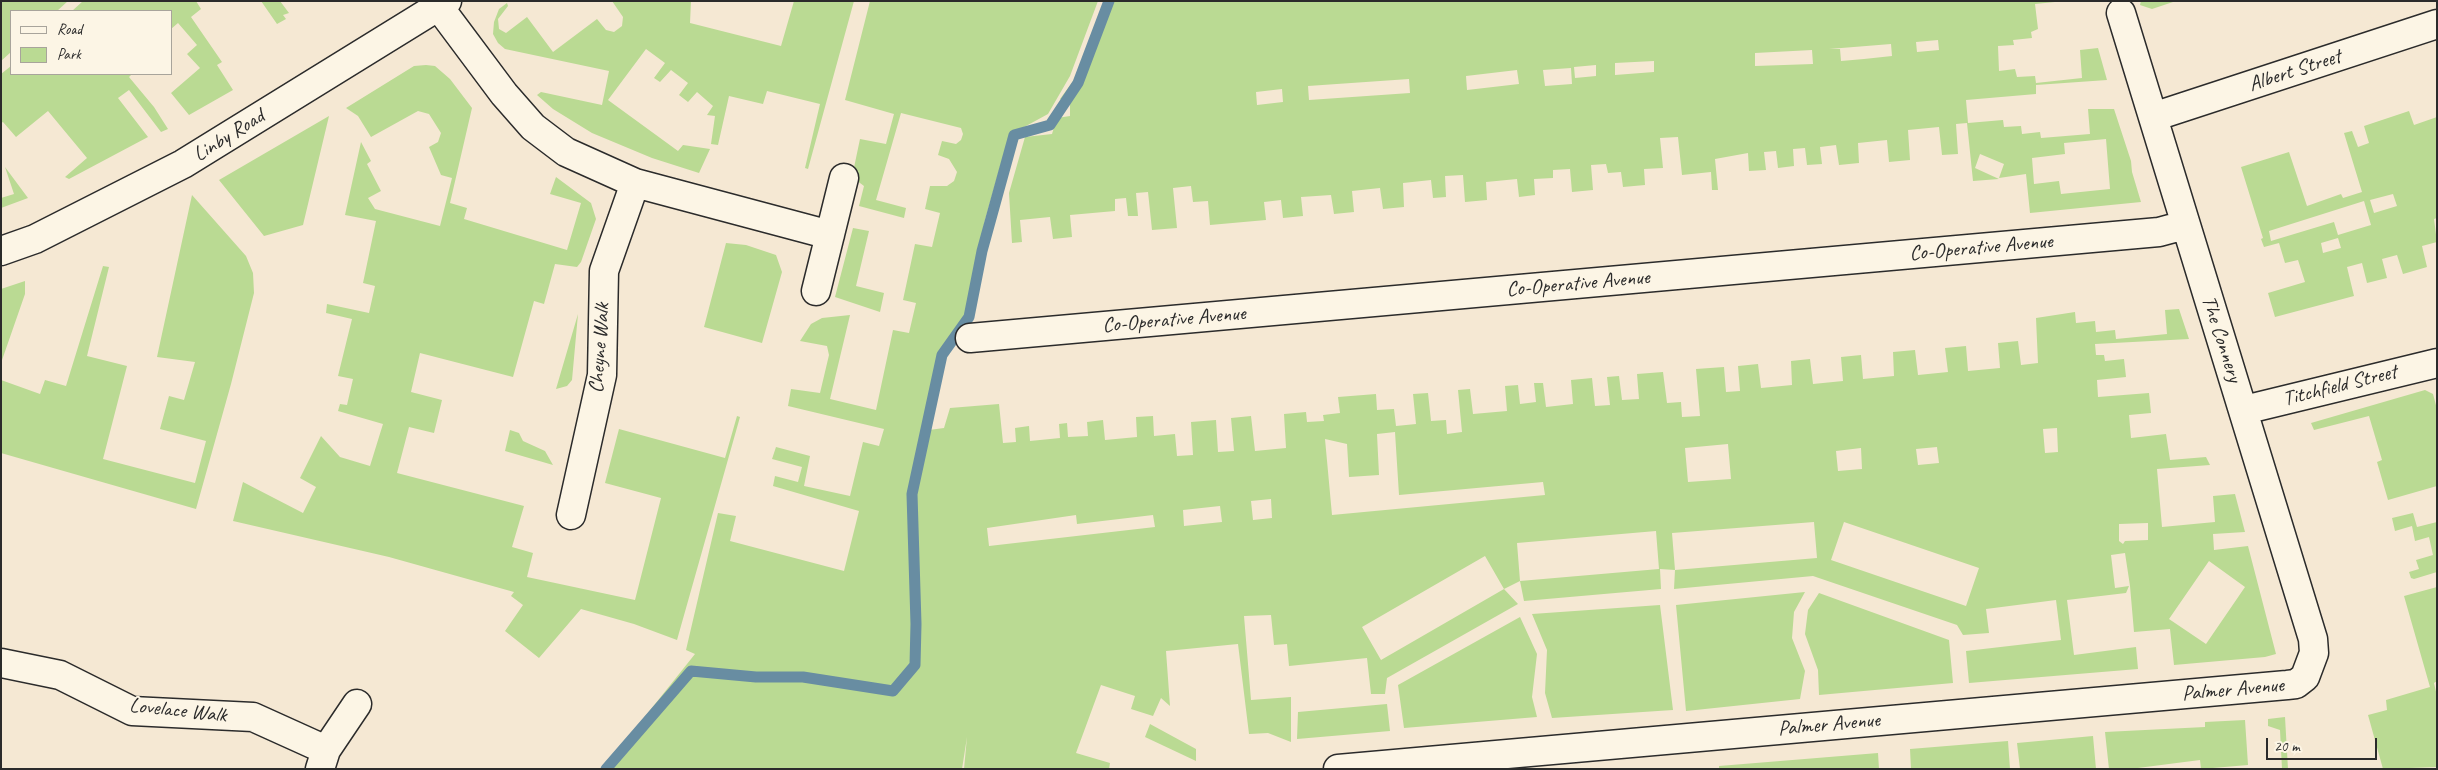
<!DOCTYPE html>
<style>
body{margin:0}
#map{position:relative;width:2438px;height:770px;overflow:hidden;background:#f5e8d3;font-family:Caveat,sans-serif}
canvas{display:block}
.frame{position:absolute;inset:0;border:2px solid #2b2b2b;pointer-events:none}
.legend{position:absolute;left:10px;top:10px;width:162px;height:65px;box-sizing:border-box;background:#fcf5e5;border:1px solid #a8a49b;margin:0;padding:6px 9px;list-style:none;font-size:15px;color:#2b2b2b}
.legend li{display:flex;align-items:center;gap:10px;height:25px}
.legend b{width:25px;border:1px solid #a8a49b}
.scale{position:absolute;left:2266px;top:738px;width:111px;height:22px;box-sizing:border-box;border:2px solid #2b2b2b;border-top:0;padding-left:6px;font-size:15px;line-height:18px;white-space:nowrap;color:#2b2b2b;-webkit-text-stroke:4px #fcf5e5;paint-order:stroke}
</style>
<div id="map">
<canvas width="2438" height="770"></canvas>
<div class="frame"></div>
<ul class="legend">
<li><b style="height:6px;background:#fcf5e5"></b>Road</li>
<li><b style="height:14px;background:#bada93"></b>Park</li>
</ul>
<div class="scale">20 m</div>
</div>
<script>
const ctx = document.querySelector('canvas').getContext('2d');
ctx.lineJoin = 'round';
function fill(path, color) { ctx.fillStyle = color; ctx.fill(path, 'evenodd'); }
const poly = rows => new Path2D(rows.map(r => 'M' + r).join(''));
function trace(path, color, width, dash) { ctx.strokeStyle = color; ctx.lineWidth = width; ctx.lineCap = dash ? 'butt' : 'round'; ctx.setLineDash(dash || []); ctx.stroke(path); }
function label(font, color, halo, rows, align = 'center') {
  ctx.font = font + ' Caveat,sans-serif'; ctx.lineWidth = 4; ctx.setLineDash([]); ctx.textBaseline = 'middle'; ctx.strokeStyle = halo; ctx.fillStyle = color; for (const [text, x, y, turn = 0] of rows) {
    ctx.save(); ctx.translate(x, y); ctx.rotate((+turn || 0) * Math.PI / 180); ctx.textAlign = isNaN(turn) ? turn : align; if (halo) ctx.strokeText(text, 0, 0); ctx.fillText(text, 0, 0); ctx.restore();
  }
}
fill(poly([
 [1,1,68,1,57,11,11,11,11,52,1,61],
 [83,1,196,1,201,9,191,17,222,62,217,65,233,90,189,115,171,93,200,68,187,54,197,45,178,23,171,29,171,11,72,11],
 [261,1,280,1,289,13,283,15,286,19,277,24],
 [612,1,691,1,690,23,781,46,794,1,854,1,808,169,805,168,820,104,767,91,763,104,729,96,718,145,711,144,715,116,707,115,713,106,697,92,688,102,679,95,688,83,671,70,660,82,654,78,665,63,646,49,608,100,678,151,683,145,710,149,699,173,652,158,592,133,553,109,537,95,541,92,602,105,609,71,505,49,498,43,493,34,494,22,499,9,507,3,508,6,498,19,499,29,506,33,527,17,553,52,597,19,606,30,614,32,622,26,623,17],
 [870,1,1098,1,1070,76,1048,114,1015,132,1008,139,985,220,965,316,937,355,927,412,929,430,944,428,950,408,999,404,1003,443,1016,442,1015,428,1029,426,1030,441,1060,438,1059,424,1067,423,1068,437,1088,436,1087,422,1103,420,1105,440,1137,437,1136,417,1153,416,1154,436,1175,434,1177,456,1193,455,1191,422,1216,420,1218,452,1234,451,1231,418,1251,416,1255,451,1286,448,1284,414,1306,412,1307,422,1324,421,1323,415,1340,413,1338,397,1376,394,1377,410,1394,409,1396,426,1416,424,1413,394,1428,393,1431,421,1446,420,1447,434,1462,432,1458,390,1470,389,1473,414,1507,411,1505,386,1518,385,1520,404,1536,402,1534,383,1543,383,1546,407,1573,404,1571,380,1592,378,1595,406,1610,405,1607,377,1619,376,1622,400,1639,399,1637,374,1663,372,1667,403,1681,402,1682,417,1700,416,1696,369,1724,367,1726,392,1740,391,1738,366,1758,364,1761,388,1792,385,1791,361,1810,359,1813,384,1843,381,1841,357,1861,355,1863,379,1894,376,1893,352,1915,350,1918,375,1948,372,1945,348,1966,346,1968,371,2000,368,1998,343,2018,341,2021,365,2038,363,2036,318,2075,312,2076,323,2095,321,2096,332,2115,330,2116,339,2167,334,2165,310,2179,309,2189,339,2095,344,2096,355,2104,355,2105,361,2124,359,2126,377,2097,380,2098,397,2149,393,2151,413,2129,415,2131,438,2166,434,2170,460,2206,457,2210,465,2157,469,2162,527,2215,522,2213,496,2235,494,2245,532,2213,534,2214,550,2248,546,2276,654,2265,657,2174,665,2170,629,2134,632,2130,586,2125,553,2111,555,2115,588,2129,586,2126,593,2067,600,2074,655,2136,647,2138,669,1969,683,1966,651,2061,640,2056,600,1986,609,1989,633,1963,635,1957,625,1813,576,1674,589,1675,570,1660,569,1661,589,1524,601,1520,581,1504,589,1518,604,1387,678,1385,694,1371,694,1367,658,1289,666,1287,644,1274,645,1271,615,1244,616,1251,700,1291,697,1291,742,1268,733,1249,734,1238,644,1166,651,1170,706,1161,698,1153,716,1131,709,1135,696,1101,685,1076,753,1110,763,1109,769,964,769,967,737,962,769,603,769,695,654,686,650,718,513,736,516,730,541,844,571,859,511,773,486,775,476,798,482,802,467,772,459,776,447,810,456,804,486,850,496,863,442,879,446,884,429,788,406,791,389,820,393,829,355,827,346,800,341,811,324,822,318,850,315,830,399,876,410,893,330,909,333,916,303,903,300,915,244,932,247,940,213,925,209,930,186,947,186,954,181,957,172,949,159,938,155,942,141,956,144,961,140,963,134,961,128,901,113,876,200,906,208,904,218,859,206,864,186,852,177,860,139,886,144,894,114,845,100],
 [2057,428,2058,452,2045,453,2043,429],
 [1395,432,1399,495,1543,482,1545,495,1332,515,1325,439,1347,444,1349,477,1379,475,1377,434],
 [1728,444,1731,479,1688,482,1685,448],
 [1937,447,1939,463,1918,465,1916,449],
 [1861,448,1862,469,1838,471,1836,451],
 [1271,499,1272,518,1253,520,1251,501],
 [1220,506,1222,522,1184,526,1183,510],
 [1076,515,1077,524,1153,515,1155,527,989,546,987,528],
 [1814,522,1817,558,1675,570,1672,533],
 [1844,522,1979,568,1966,606,1831,560],
 [2148,523,2148,540,2125,541,2123,544,2119,541,2119,524],
 [1656,531,1659,569,1520,581,1517,543],
 [1485,556,1504,589,1381,660,1362,627],
 [2209,561,2245,587,2206,644,2169,619],
 [1104,1,2065,1,2035,4,2038,29,2031,32,2032,38,2013,40,2014,45,1998,46,1999,71,2015,69,2017,77,2035,76,2036,83,2082,78,2080,50,2098,48,2107,80,2036,85,2036,94,1966,100,1968,123,2003,120,2004,127,2021,126,2022,134,2040,132,2041,138,2090,134,2088,109,2114,109,2131,161,2132,172,2141,202,2030,213,2026,174,1999,178,2004,164,1980,154,1975,168,1999,179,1973,181,1967,123,1956,124,1958,154,1942,155,1939,127,1908,130,1910,160,1889,162,1887,140,1858,143,1859,163,1839,165,1836,145,1820,147,1822,164,1807,165,1805,148,1793,149,1794,166,1778,168,1776,151,1764,152,1766,170,1749,171,1748,153,1715,159,1718,190,1712,190,1711,172,1682,175,1678,137,1660,138,1663,168,1644,169,1645,185,1623,187,1621,172,1608,173,1606,164,1591,165,1593,190,1572,192,1570,169,1553,170,1553,178,1534,179,1535,195,1519,197,1517,179,1486,182,1487,200,1465,202,1463,175,1445,176,1446,197,1433,198,1431,180,1403,183,1404,207,1383,209,1380,188,1352,191,1354,212,1334,214,1331,195,1301,197,1303,216,1283,218,1281,200,1264,202,1266,220,1210,225,1208,201,1193,202,1191,186,1173,188,1177,228,1152,230,1148,192,1136,193,1138,216,1128,216,1126,198,1115,199,1115,211,1070,215,1072,237,1053,239,1050,217,1020,220,1022,242,1012,243,1009,193,1025,137,1052,134,1057,118,1070,116,1070,105,1060,99,1074,80],
 [1938,40,1939,50,1917,52,1916,42],
 [1891,44,1892,56,1864,59,1841,61,1840,49,1829,49],
 [1812,50,1813,64,1755,66,1755,53],
 [1654,61,1654,72,1615,75,1615,63],
 [1596,65,1596,76,1575,78,1574,67],
 [1571,68,1572,84,1545,86,1543,70],
 [1517,70,1519,84,1467,90,1466,76],
 [1409,79,1410,93,1309,100,1308,86],
 [1282,89,1283,102,1257,105,1256,92],
 [2106,139,2110,189,2061,194,2059,181,2034,184,2032,158,2065,154,2064,143],
 [2141,1,2176,1,2152,9,2140,5],
 [426,65,435,66,450,79,472,108,450,203,467,208,464,219,567,250,581,203,550,194,556,177,591,203,596,219,581,262,577,267,555,264,544,304,534,301,513,377,420,353,411,392,442,400,434,433,409,427,397,473,524,506,512,547,533,553,527,577,635,600,661,498,605,483,619,429,725,458,737,416,740,417,677,640,634,624,581,609,539,658,505,631,523,605,511,596,514,592,389,557,233,521,243,482,303,513,316,487,300,478,321,436,340,457,370,466,383,424,338,411,340,404,347,405,353,379,338,376,352,319,326,313,327,304,369,313,375,286,363,283,376,221,345,215,361,142,371,161,367,164,381,191,368,198,375,209,440,226,452,178,441,175,429,147,438,142,441,133,429,114,418,111,371,137,358,116,346,108,414,66],
 [11,66,11,74,132,74,129,77,154,107,168,129,161,132,129,90,118,98,148,137,69,179,65,177,87,158,48,111,16,137,3,122,1,123,1,74],
 [2409,111,2414,125,2437,117,2437,218,2434,219,2437,242,2422,246,2427,267,2403,274,2397,255,2382,259,2387,278,2367,283,2362,263,2347,267,2354,296,2275,317,2268,293,2305,282,2298,260,2285,263,2279,243,2264,247,2261,239,2263,238,2241,167,2289,152,2307,206,2341,194,2343,198,2362,192,2344,133,2352,131,2358,147,2369,143,2364,126],
 [2393,194,2397,206,2374,213,2370,200],
 [2364,201,2371,225,2338,235,2334,222,2271,241,2269,231],
 [2338,238,2341,248,2323,253,2321,243],
 [329,116,303,225,264,236,219,180],
 [5,167,28,198,1,208,1,198,14,194],
 [192,195,246,256,253,273,254,293,231,384,196,509,1,453,1,380,40,394,45,380,66,386,103,266,109,267,87,356,127,366,103,459,195,483,206,441,160,429,169,396,184,400,195,362,157,357],
 [853,228,869,231,856,286,884,293,880,312,835,297],
 [726,243,746,245,776,255,782,272,762,343,704,327],
 [25,281,25,294,1,363,1,289],
 [578,314,572,380,567,386,556,389],
 [2425,390,2433,394,2437,409,2437,486,2388,500,2377,462,2382,460,2369,416,2314,430,2311,423],
 [510,430,519,433,523,441,545,451,553,465,505,451],
 [2413,513,2417,527,2437,522,2437,572,2414,579,2411,578,2409,572,2419,569,2416,560,2433,555,2429,537,2415,541,2412,526,2395,531,2392,518],
 [2437,587,2437,681,2434,683,2437,696,2437,767,2383,769,2368,715,2387,710,2386,700,2430,687,2404,596],
 [1805,592,1794,612,1792,638,1805,671,1800,699,1686,711,1676,605],
 [1819,593,1949,640,1953,683,1819,695,1818,670,1805,634,1808,610],
 [1660,605,1673,710,1552,718,1545,693,1547,650,1532,614],
 [1520,617,1537,654,1532,697,1537,717,1404,728,1398,685],
 [1387,704,1390,731,1297,739,1298,712],
 [2285,717,2288,769,2282,769,2280,730,2268,726,2268,719],
 [2245,720,2248,765,2201,769,2200,760,2130,769,2109,769,2105,732,2205,727,2205,722],
 [1150,724,1196,749,1196,761,1145,737],
 [2093,736,2096,769,2020,769,2017,743],
 [2008,741,2010,769,1911,769,1910,749],
 [1878,753,1879,769,1719,769,1719,766]
]), '#bada93');
trace(poly([
 [606,769,691,671,756,677,803,677,893,691,915,665,916,624,912,494,942,355,969,317,982,251,1014,135,1050,125,1078,83,1109,1]
]), '#688da2', 11);
const minor = poly([
 [439,7,504,94,533,127,566,152,635,183,830,235],
 [2153,117,2437,24],
 [816,291,844,178],
 [970,338,2159,232,2185,225],
 [2244,410,2437,363],
 [571,515,602,375,604,271,635,183],
 [1,663,60,675,132,711,253,717,326,750],
 [320,769,326,750,357,704],
 [1338,769,2287,685,2296,684,2305,677,2314,653,2313,639,2121,13]
]);
const tertiary = poly([
 [1,251,35,239,183,164,447,1]
]);
trace(minor, '#2b2b2b', 31);
trace(tertiary, '#2b2b2b', 31);
trace(minor, '#fcf5e5', 28);
trace(tertiary, '#fcf5e5', 28);
label('21px', '#2b2b2b', '#fcf5e5', [
 ["Albert Street",2295,71,-18],
 ["Linby Road",229,136,-32],
 ["Co-Operative Avenue",1981,248,-5],
 ["Co-Operative Avenue",1578,284,-5],
 ["Co-Operative Avenue",1174,320,-5],
 ["The Connery",2221,339,72],
 ["Cheyne Walk",600,348,-86],
 ["Titchfield Street",2340,386,-14],
 ["Palmer Avenue",2233,690,-5],
 ["Lovelace Walk",178,711,6],
 ["Palmer Avenue",1829,725,-5]
]);
</script>
